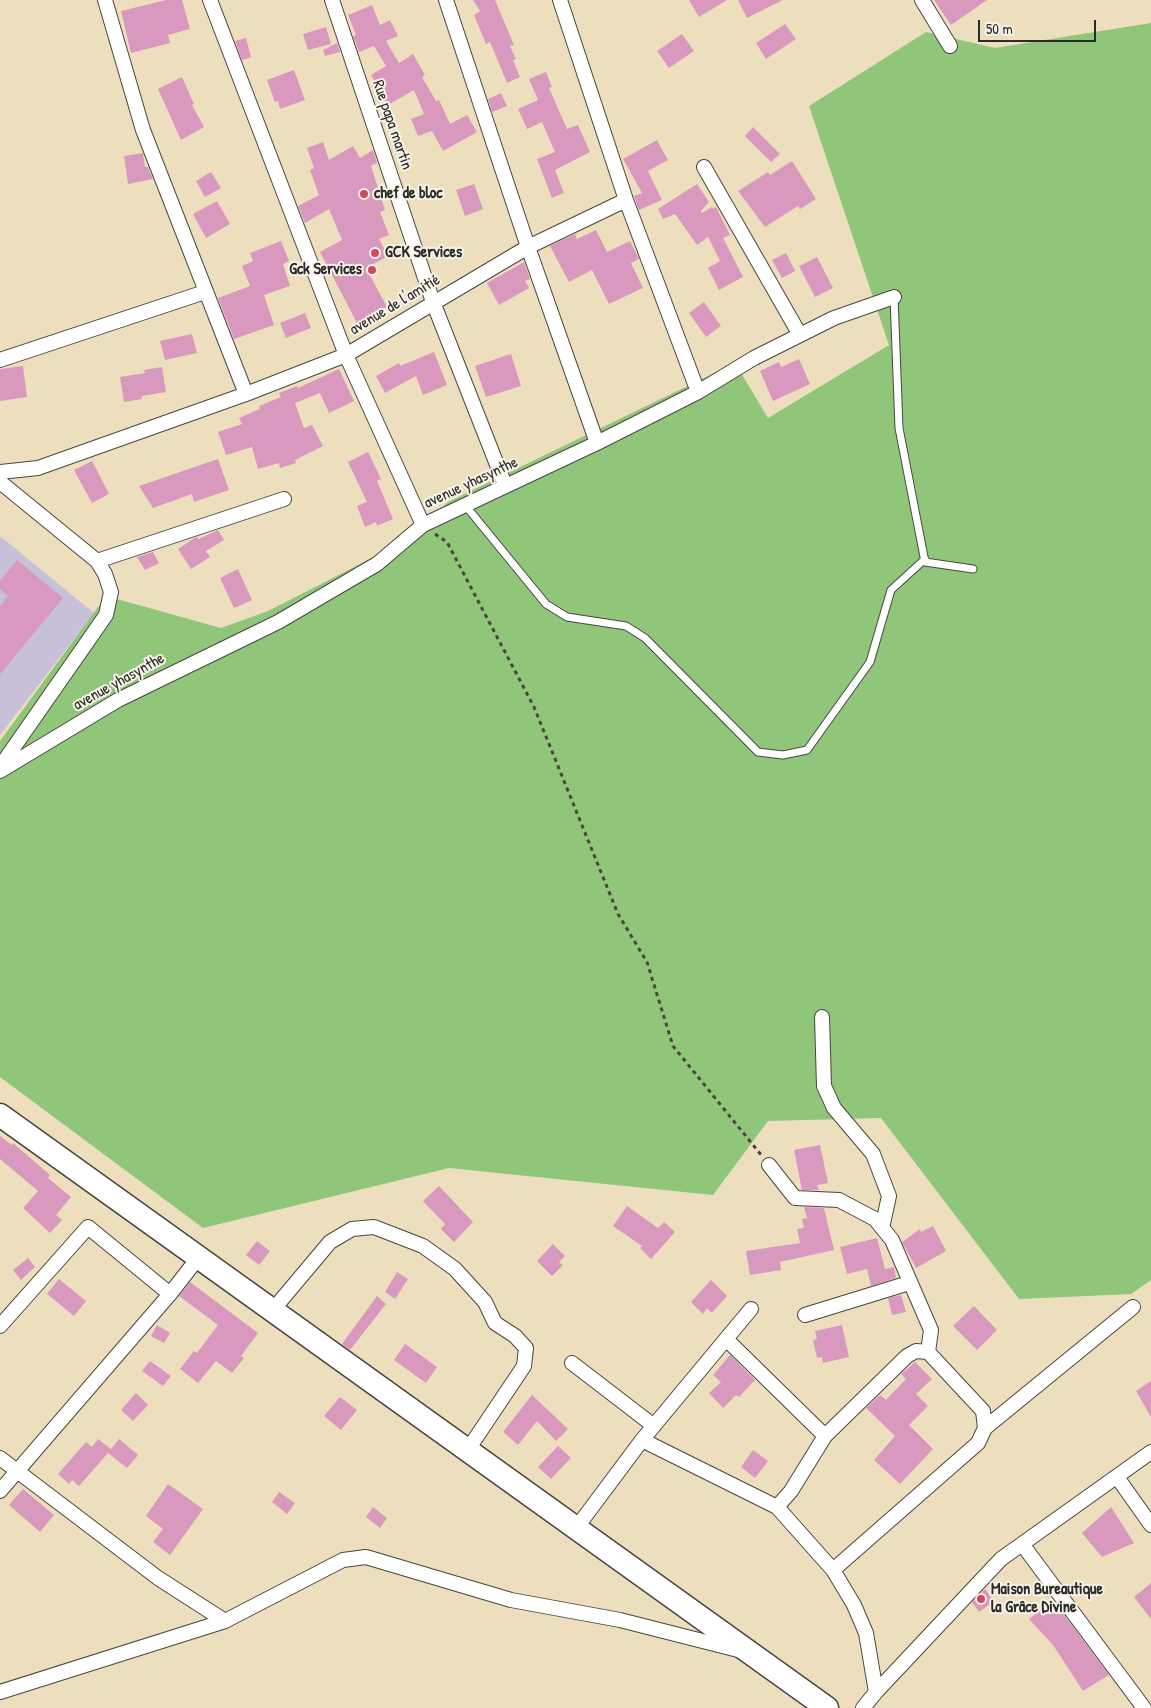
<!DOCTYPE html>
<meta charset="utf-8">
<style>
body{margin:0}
#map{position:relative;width:1151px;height:1708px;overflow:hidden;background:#eddfbe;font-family:"Patrick Hand",sans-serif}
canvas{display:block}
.scale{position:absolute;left:978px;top:20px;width:118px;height:22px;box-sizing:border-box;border:2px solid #2b2b2b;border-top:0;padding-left:6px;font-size:15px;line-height:18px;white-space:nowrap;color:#2b2b2b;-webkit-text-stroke:4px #f7f3e8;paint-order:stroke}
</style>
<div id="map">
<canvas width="1151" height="1708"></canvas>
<div class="scale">50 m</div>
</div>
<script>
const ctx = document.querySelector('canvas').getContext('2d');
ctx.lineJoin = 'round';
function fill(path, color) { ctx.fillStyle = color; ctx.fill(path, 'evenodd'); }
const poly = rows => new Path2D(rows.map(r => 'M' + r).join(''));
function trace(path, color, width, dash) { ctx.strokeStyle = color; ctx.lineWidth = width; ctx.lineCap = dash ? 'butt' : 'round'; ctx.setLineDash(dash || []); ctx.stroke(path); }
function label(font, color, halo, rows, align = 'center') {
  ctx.font = font + ' "Patrick Hand",sans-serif'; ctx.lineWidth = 4; ctx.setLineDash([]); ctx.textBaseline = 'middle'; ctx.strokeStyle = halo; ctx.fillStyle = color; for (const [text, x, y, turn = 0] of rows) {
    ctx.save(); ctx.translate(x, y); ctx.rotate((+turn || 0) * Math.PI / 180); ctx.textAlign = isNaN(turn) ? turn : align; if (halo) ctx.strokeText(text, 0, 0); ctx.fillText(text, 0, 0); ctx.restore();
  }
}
fill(poly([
 [0,536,94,613,0,735]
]), '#c7c0d8');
fill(poly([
 [1151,23,1151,1280,1131,1294,1019,1299,881,1118,768,1121,713,1195,449,1168,203,1228,0,1077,0,741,106,596,221,628,268,611,411,538,448,502,735,363,768,418,889,345,809,106,926,32,995,48]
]), '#8fc679');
fill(poly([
 [166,0,182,0,190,29,168,35,170,43,131,53,121,11],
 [473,0,495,0,514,45,510,46,516,59,513,60,520,77,507,83,490,42,486,44,474,15,480,11],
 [689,0,727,0,699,17],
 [738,0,783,0,747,18],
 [934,0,987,0,951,25],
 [372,5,380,25,390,20,398,36,386,41,399,63,413,54,425,75,422,77,436,101,439,100,450,124,467,115,477,132,443,151,432,131,418,136,411,119,424,114,414,90,388,105,371,75,386,66,374,46,359,52,353,36,356,35,348,15],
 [785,24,796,39,766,59,756,43],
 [326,27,331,44,308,50,303,34],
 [682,34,694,51,669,68,657,51],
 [246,38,251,57,242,60,235,41],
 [337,43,340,52,325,56,323,50],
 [294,70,305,100,280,109,278,101,275,102,267,80],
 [546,72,552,87,549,88,567,129,578,125,590,152,555,170,564,193,552,198,537,159,555,152,542,122,527,129,518,109,538,100,529,79],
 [182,77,194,104,192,105,204,127,181,140,158,89],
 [501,93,507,106,492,112,488,99],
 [753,127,780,154,771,162,745,136],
 [657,140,668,160,648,171,662,200,639,210,634,196,642,193,623,159],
 [323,142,329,160,353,146,360,158,373,150,377,163,371,166,385,210,380,212,389,235,379,239,388,256,366,268,387,307,357,323,320,252,342,240,329,209,305,223,298,206,319,195,310,170,314,168,307,148],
 [143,153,145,167,148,167,153,179,128,184,124,156],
 [792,161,816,199,800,209,798,206,765,227,738,191,768,172,770,175],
 [211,172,221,188,205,197,196,181],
 [474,184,483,209,465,216,456,190],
 [697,184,709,202,701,211,702,213,712,207,713,209,716,207,730,235,723,238,743,277,719,290,708,268,720,261,708,237,697,245,675,214,663,219,658,209],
 [217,201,230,224,206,238,193,214],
 [596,230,607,252,630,241,639,259,631,263,643,288,609,304,592,270,569,282,550,246,575,234,577,239],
 [281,241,289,261,283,264,290,286,264,295,274,325,234,339,218,298,250,286,242,266,253,261,250,253],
 [786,253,795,271,782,278,772,260],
 [817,257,833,288,815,297,799,266],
 [524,262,530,279,525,281,529,288,499,305,487,283],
 [704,302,721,326,706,337,689,313],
 [305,313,311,328,286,338,280,323],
 [192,334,197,353,165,360,160,341],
 [434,352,447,385,423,395,416,376,385,393,376,376,399,363,400,366],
 [511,354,521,386,486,397,475,366],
 [799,359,810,384,773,401,760,371,779,362,781,367],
 [23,366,27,397,0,401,0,369],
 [162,367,166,392,142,396,142,399,124,402,120,377,145,373,144,370],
 [339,369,354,401,329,413,320,393,295,403,304,428,312,425,323,446,295,460,296,463,280,468,279,463,258,469,252,447,226,455,218,432,242,424,239,418,260,409,259,406,281,397,279,393,297,386,298,388],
 [368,452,381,479,377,481,393,519,377,526,376,522,365,527,357,506,367,502,348,462],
 [218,459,229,490,194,502,192,494,153,508,139,486],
 [92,461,109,494,92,503,74,470],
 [218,530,224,540,206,551,210,557,191,569,178,549,196,537,199,539],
 [153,552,159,563,145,570,137,557],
 [17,560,63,598,0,674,0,606,8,596,0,589,0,581],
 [238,569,252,600,234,608,220,578],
 [0,1136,12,1145,13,1143,50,1175,48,1178,71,1197,56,1215,62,1220,50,1233,23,1208,38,1191,0,1159],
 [820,1145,828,1183,817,1185,819,1190,802,1190,794,1150],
 [439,1186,473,1222,454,1242,441,1229,445,1224,423,1201],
 [627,1206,658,1228,664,1222,675,1232,651,1259,640,1248,642,1246,613,1226],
 [804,1207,824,1208,834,1250,780,1262,781,1270,750,1275,746,1251,800,1243,797,1229,804,1228,802,1219,807,1218],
 [933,1226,946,1251,916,1268,902,1242,920,1229,921,1232],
 [877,1238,885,1269,894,1267,896,1278,871,1286,867,1269,847,1274,840,1247],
 [257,1241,270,1251,259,1265,246,1255],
 [553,1244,565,1256,559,1262,563,1265,552,1276,537,1261],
 [28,1258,35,1267,21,1280,13,1270],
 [397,1272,408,1279,395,1299,385,1292],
 [59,1279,86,1301,74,1316,47,1294],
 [711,1280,727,1296,712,1313,707,1308,703,1314,691,1302],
 [190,1282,258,1333,241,1356,244,1358,232,1373,216,1361,198,1383,180,1369,194,1351,197,1353,218,1325,179,1296],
 [901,1295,906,1312,892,1315,888,1298],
 [377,1296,386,1304,350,1350,342,1344],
 [974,1306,997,1330,977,1350,953,1326],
 [157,1325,170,1333,164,1343,151,1336],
 [842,1325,849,1357,823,1363,822,1357,817,1358,813,1340,817,1339,815,1331],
 [405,1344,437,1367,426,1383,394,1360],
 [730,1355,755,1380,739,1397,736,1395,723,1408,709,1393,721,1382,713,1375],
 [150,1361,171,1376,163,1386,142,1371],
 [915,1362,932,1379,916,1394,928,1406,909,1425,933,1449,900,1484,874,1460,895,1436,866,1408,880,1395,886,1400,906,1379,901,1374],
 [1151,1381,1151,1417,1136,1391],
 [136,1393,148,1405,133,1421,121,1410],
 [532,1395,568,1429,556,1441,537,1421,518,1445,503,1432],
 [340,1397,357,1410,341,1430,324,1416],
 [98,1439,111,1449,119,1439,138,1455,127,1468,108,1453,79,1486,72,1480,69,1484,58,1474,86,1442,92,1447],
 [558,1446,571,1458,551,1479,538,1467],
 [753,1450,768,1461,755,1478,741,1467],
 [168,1484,203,1509,170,1555,153,1542,163,1529,146,1516],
 [23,1489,54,1515,40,1532,9,1505],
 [279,1492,295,1503,287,1514,272,1502],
 [373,1507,387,1518,380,1528,366,1517],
 [1111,1507,1134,1543,1102,1557,1082,1533],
 [1151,1583,1151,1619,1134,1597],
 [985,1589,994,1601,979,1612,972,1602],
 [1053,1600,1109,1675,1083,1691,1053,1645,1029,1619]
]), '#d999be');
const service = poly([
 [894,297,899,428,925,562,973,569],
 [465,505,546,604,567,617,626,626,645,638,758,752,783,755,807,750,870,662,891,590,925,559]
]);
const minor = poly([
 [105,0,143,130,246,394],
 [210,0,346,355,423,525],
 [332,0,433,302,505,485],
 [446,0,528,247,597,443],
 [922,0,950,46],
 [704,167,800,335],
 [626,200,698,392],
 [0,360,205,292],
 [0,472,38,468,246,394,346,355,528,247,626,200,560,0],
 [0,482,97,561,105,574,111,592,106,615,0,767],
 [97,561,284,499],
 [0,771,118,700,278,622,377,564,423,525,597,443,698,392,754,358,834,318,894,297],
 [822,1017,824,1086,834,1108,873,1154,889,1196,882,1228],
 [769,1165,795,1198,839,1200,875,1219,892,1240,931,1330,928,1352],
 [751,1309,726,1339,825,1436,791,1491,777,1507],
 [272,1311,330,1242,352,1229,374,1227,423,1246,455,1269,485,1302,495,1323,515,1336,526,1348,524,1366,467,1451],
 [805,1315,909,1283],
 [0,1326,88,1227,170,1294],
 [572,1363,654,1426],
 [985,1428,1133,1307],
 [825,1436,907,1356,916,1351,928,1352,983,1411,985,1428,978,1443,833,1570],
 [642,1440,777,1507,833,1570,854,1605,866,1633,876,1692],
 [0,1458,158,1578,225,1621],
 [1117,1477,1151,1525],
 [0,1491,170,1294,198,1258],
 [577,1527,642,1440,726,1339],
 [1022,1544,1144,1708],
 [0,1692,225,1621,343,1560,366,1557,511,1600,620,1620,738,1650],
 [863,1708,876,1692,1001,1559,1151,1452]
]);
const trunk = poly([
 [0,1115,827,1708]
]);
trace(service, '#484641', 9);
trace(minor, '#484641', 16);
trace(trunk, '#484641', 25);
trace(poly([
 [435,534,447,542,534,707,618,914,647,962,673,1046,762,1156]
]), '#484641', 3, [4, 4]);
trace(service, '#fff', 7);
trace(minor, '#fff', 14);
trace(trunk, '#fff', 22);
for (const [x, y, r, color] of [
 [364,194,5,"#d1495b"],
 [375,253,5,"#d1495b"],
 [372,270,5,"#d1495b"],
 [981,1599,5,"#d1495b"]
]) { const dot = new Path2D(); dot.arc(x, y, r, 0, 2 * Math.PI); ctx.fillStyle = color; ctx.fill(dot); trace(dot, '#f7f3e8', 2); }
label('16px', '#2b2b2b', '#f7f3e8', [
 ["Rue papa martin",392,125,71],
 ["avenue de l'amitié",395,305,-31],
 ["avenue yhasynthe",471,483,-25],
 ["avenue yhasynthe",119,682,-29]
]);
label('bold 16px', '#2b2b2b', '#f7f3e8', [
 ["chef de bloc",374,194],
 ["GCK Services",385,253],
 ["Gck Services",362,270,"right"],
 ["Maison Bureautique",991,1590],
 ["la Grâce Divine",991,1608]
], 'left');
</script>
